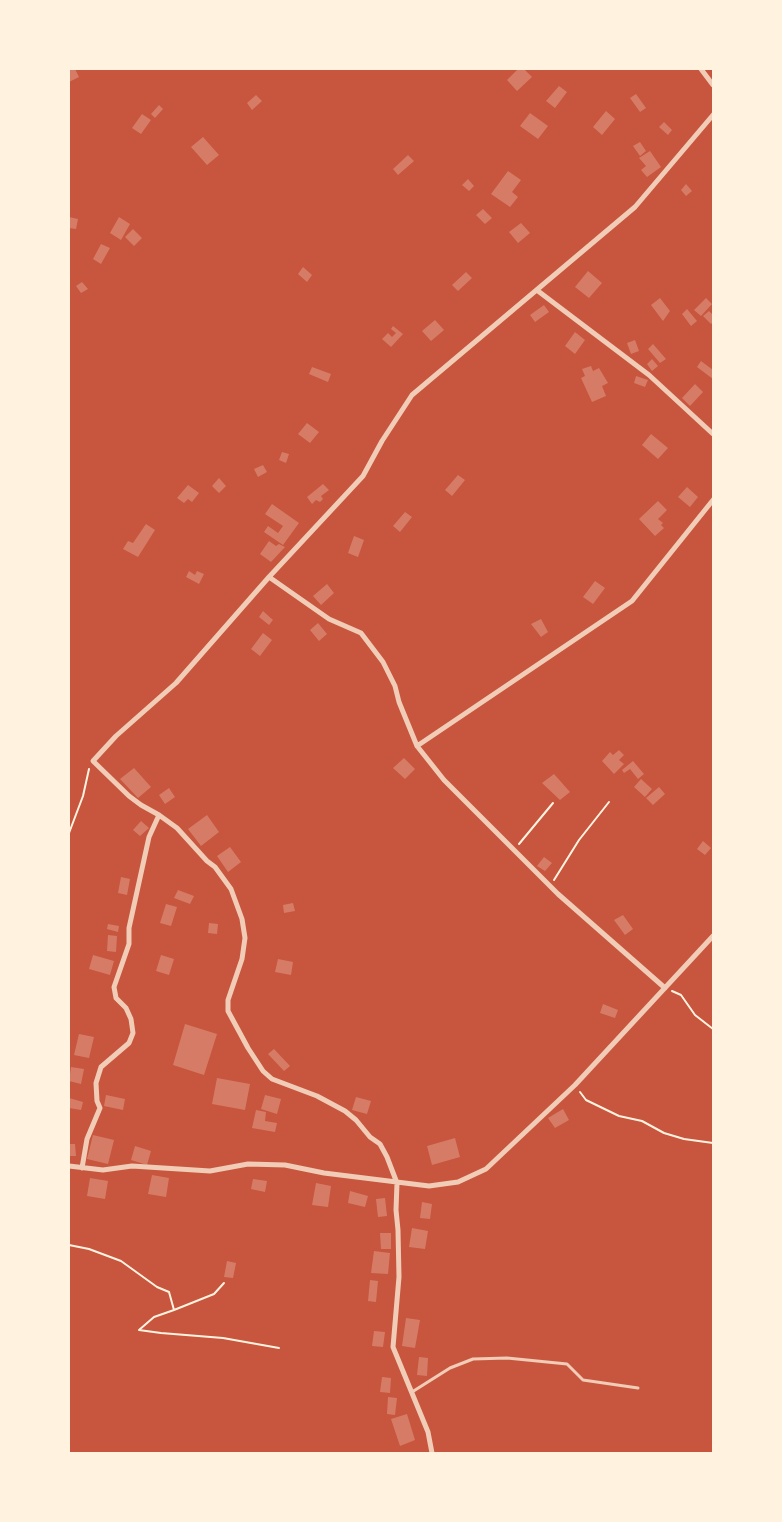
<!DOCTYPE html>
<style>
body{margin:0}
#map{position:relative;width:782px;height:1522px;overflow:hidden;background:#c8553d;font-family:Poppins,sans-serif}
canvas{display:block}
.frame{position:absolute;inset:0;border:70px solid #fff3e0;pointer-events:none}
</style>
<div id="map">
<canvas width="782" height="1522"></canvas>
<div class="frame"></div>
</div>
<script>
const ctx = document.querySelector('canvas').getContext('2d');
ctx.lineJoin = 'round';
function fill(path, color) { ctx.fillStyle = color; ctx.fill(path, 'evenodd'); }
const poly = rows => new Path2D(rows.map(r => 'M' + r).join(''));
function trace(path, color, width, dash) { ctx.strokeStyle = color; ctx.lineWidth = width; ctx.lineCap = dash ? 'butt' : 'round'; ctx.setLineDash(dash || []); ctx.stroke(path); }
fill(poly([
 [69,69,75,69,79,77,69,82],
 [518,69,524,69,532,77,517,91,507,80],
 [559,86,567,92,555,108,546,101],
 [636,94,646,108,640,112,630,98],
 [256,95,262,101,252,110,247,103],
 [159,105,163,109,155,118,151,114],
 [606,111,615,119,602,135,593,127],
 [530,113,548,126,538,139,520,126],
 [142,114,151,120,141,134,132,128],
 [664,122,672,130,668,135,659,127],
 [203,137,219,155,207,165,191,147],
 [640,142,646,151,640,156,633,146],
 [650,151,661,167,647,177,641,170,646,166,639,158],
 [408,155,414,161,398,175,393,169],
 [508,171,521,180,512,192,518,197,510,207,491,194],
 [468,179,474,186,469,191,462,185],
 [686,184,692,191,686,196,681,190],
 [483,209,492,218,485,224,476,215],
 [69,217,78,219,76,229,69,228],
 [119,217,130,224,121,240,110,233],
 [521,223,530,233,518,243,509,232],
 [133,229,142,238,134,246,125,237],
 [101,244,110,248,101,264,93,259],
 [303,267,312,275,307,282,298,274],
 [588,271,602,283,589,298,575,287],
 [466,272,472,278,458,291,452,285],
 [82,282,88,289,81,293,76,286],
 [660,298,670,311,663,321,651,305],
 [706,298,712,304,701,316,694,310],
 [544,305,549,312,535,322,530,315],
 [687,309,697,321,691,326,682,314],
 [709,311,713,315,713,322,711,324,703,316],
 [435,320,444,330,431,341,422,331],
 [393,326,403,334,391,347,382,339,388,333,392,337,396,333,391,329],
 [575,332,585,340,575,354,565,346],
 [635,340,639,351,631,354,627,343],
 [653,344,666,359,660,363,648,349],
 [652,359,658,366,652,371,647,364],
 [701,361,713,370,713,379,697,367],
 [591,366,593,371,599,368,608,383,602,386,606,396,592,402,581,378,585,376,582,369],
 [312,367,331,374,328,382,309,374],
 [636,376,648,380,645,387,634,383],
 [695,384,703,392,690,406,682,398],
 [307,423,319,432,310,443,298,434],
 [651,434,668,448,658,459,642,445],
 [282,452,289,454,286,463,279,460],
 [263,465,267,472,258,477,254,469],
 [458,475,465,480,452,496,445,490],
 [219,478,226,486,219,493,212,486],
 [323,484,329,490,321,496,323,499,320,502,316,500,312,504,307,497],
 [188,485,199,493,192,502,188,499,184,503,177,498],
 [687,487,698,497,690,507,678,497],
 [658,501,667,510,658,519,663,523,661,525,664,528,655,536,639,519],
 [272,504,299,523,283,545,264,532,268,526,278,533,283,526,265,514],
 [405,512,412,517,400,532,393,526],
 [146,524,155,530,138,557,123,549,128,541,133,543],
 [354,536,364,540,358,557,348,553],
 [269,541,276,546,279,544,285,547,271,562,260,554],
 [189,571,195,575,197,571,204,574,199,584,186,577],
 [595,581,605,588,593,604,583,597],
 [327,584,334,593,321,605,313,596],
 [263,611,273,620,269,625,259,617],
 [541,619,548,632,541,637,531,624],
 [318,623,327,634,319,641,310,630],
 [263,633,272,640,260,656,251,649],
 [619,750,624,755,619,760,624,764,614,774,602,761,610,752,613,755],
 [404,758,415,769,405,779,393,768],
 [633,761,644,774,638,779,630,769,624,773,622,770],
 [134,768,151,787,138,798,120,779],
 [554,774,570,792,560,800,542,783],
 [641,779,652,789,645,797,634,787],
 [659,787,665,794,653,805,646,798],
 [169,788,175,797,165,804,159,795],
 [207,815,219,832,201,846,188,829],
 [141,821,149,828,140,836,133,830],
 [703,841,711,848,705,855,697,849],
 [230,847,241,862,228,872,217,856],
 [544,857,552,863,545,871,537,866],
 [121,877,130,879,127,895,118,893],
 [178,890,194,896,190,904,174,898],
 [293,903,295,911,284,913,283,905],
 [166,904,177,907,171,926,160,923],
 [623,915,633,929,625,935,614,920],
 [209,923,218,924,217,934,208,933],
 [108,924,119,926,118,932,107,929],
 [108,935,117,936,116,952,107,951],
 [93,955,114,961,110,975,89,969],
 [161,955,174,959,169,975,156,971],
 [278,959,293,962,291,975,275,972],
 [603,1004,618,1010,615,1018,600,1013],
 [185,1024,217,1034,204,1075,173,1065],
 [79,1034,94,1037,89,1058,74,1055],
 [274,1049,290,1066,284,1071,268,1054],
 [71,1067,84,1069,81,1084,69,1081],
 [217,1078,250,1084,245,1110,212,1104],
 [106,1095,125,1099,123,1110,104,1106],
 [265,1095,281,1099,277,1114,261,1109],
 [356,1097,371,1101,367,1114,352,1110],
 [69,1098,83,1102,81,1110,69,1108],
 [563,1109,569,1120,555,1128,548,1118],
 [256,1110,266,1112,265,1121,277,1123,275,1132,252,1128],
 [93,1135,114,1140,108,1164,87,1159],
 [455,1138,460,1157,432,1165,427,1146],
 [69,1144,75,1144,76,1156,69,1156],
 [135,1146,151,1151,147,1165,131,1160],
 [152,1175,169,1178,166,1197,148,1194],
 [90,1178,108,1181,105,1199,87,1196],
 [253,1179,267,1181,265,1192,251,1189],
 [316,1183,331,1186,328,1207,312,1205],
 [350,1191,368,1196,365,1207,348,1203],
 [385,1198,387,1216,378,1217,376,1199],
 [422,1202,432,1204,430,1219,420,1218],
 [412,1228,428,1231,425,1249,409,1247],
 [380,1233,391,1233,391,1249,381,1249],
 [374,1251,390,1253,388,1274,371,1273],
 [227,1261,236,1263,233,1278,224,1277],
 [370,1280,378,1281,376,1302,368,1301],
 [406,1318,420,1320,415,1348,402,1346],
 [374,1331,385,1332,383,1347,372,1346],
 [419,1357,428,1358,427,1376,417,1375],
 [382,1377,391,1378,390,1393,380,1392],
 [388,1397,397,1398,395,1415,387,1414],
 [407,1414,415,1440,400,1446,391,1419]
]), '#d67c66');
trace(poly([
 [69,833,83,796,89,769],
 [519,844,553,803],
 [554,880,579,840,609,802],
 [672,991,681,995,695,1015,713,1029],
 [580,1092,586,1100,619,1116,642,1121,664,1133,684,1139,713,1143],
 [69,1245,89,1249,121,1261,157,1287,169,1292,174,1310,154,1317,139,1330,161,1333,223,1338,279,1348],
 [174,1310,214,1294,224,1283]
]), '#fff3e0', 2);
trace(poly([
 [412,1392,450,1368,473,1359,507,1358,567,1364,583,1380,638,1388]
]), '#f1ccb7', 3);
trace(poly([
 [701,69,713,85],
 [538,291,649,375,713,434],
 [269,577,329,619,361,633,383,662,395,686,399,702,417,746,444,780,558,894,665,988],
 [417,746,632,601,713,500],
 [69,1166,103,1170,132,1166,210,1171,248,1164,285,1165,324,1173,429,1186,458,1182,486,1169,575,1085,713,936],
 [82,1168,87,1139,100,1108,97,1101,96,1083,101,1067,129,1043,133,1033,131,1019,126,1008,116,998,114,987,129,944,129,928,149,837,159,815],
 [432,1453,428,1432,393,1347,399,1277,398,1230,396,1210,397,1183,387,1157,380,1144,370,1137,356,1120,345,1111,317,1096,272,1079,263,1071,248,1048,228,1011,228,1000,242,959,245,938,242,919,231,889,215,867,207,861,177,828,159,815,141,805,129,796,93,761,116,736,176,683,269,577,363,476,382,441,412,395,635,207,713,115]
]), '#f1ccb7', 5);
</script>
